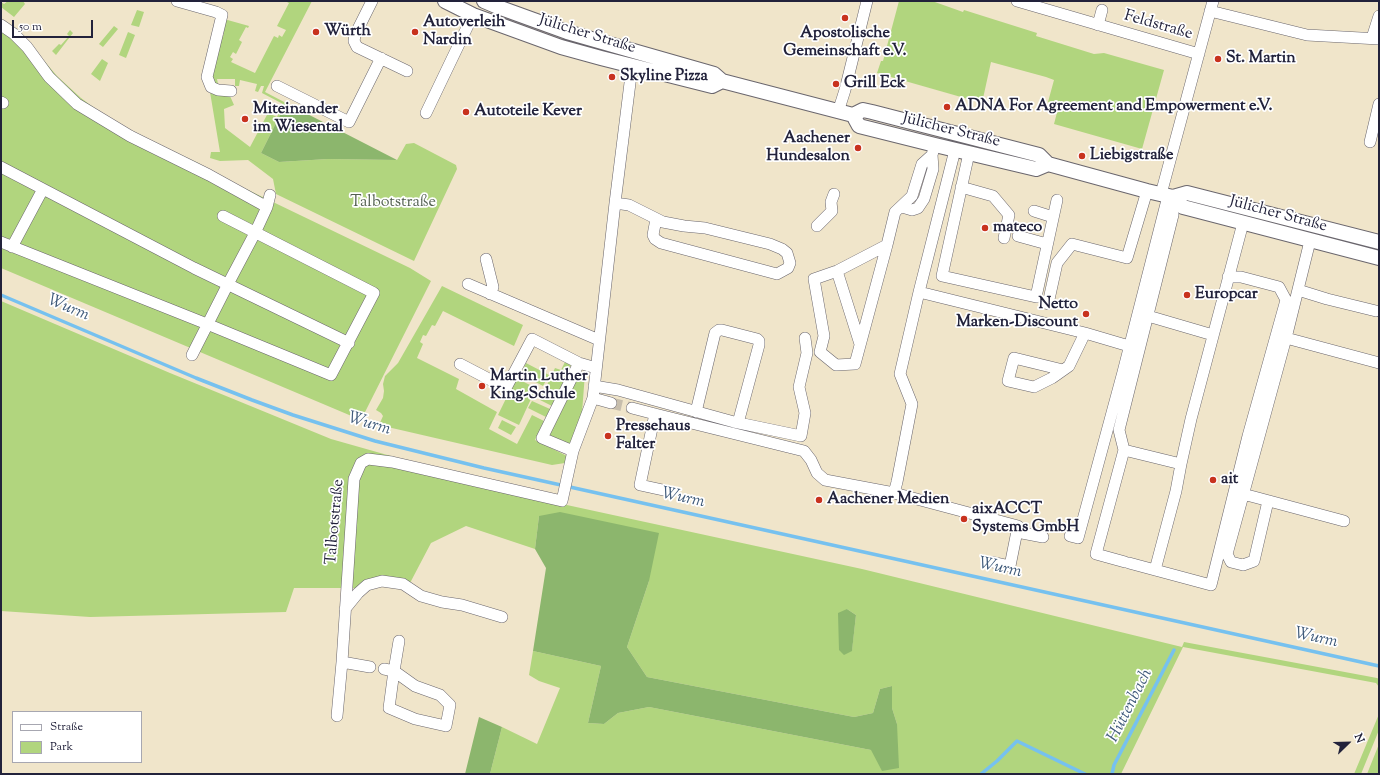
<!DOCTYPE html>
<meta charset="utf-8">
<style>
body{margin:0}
#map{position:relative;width:1380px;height:775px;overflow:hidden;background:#f0e5ca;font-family:"Sorts Mill Goudy",serif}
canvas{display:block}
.frame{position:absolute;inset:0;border:2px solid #22223b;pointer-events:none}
.legend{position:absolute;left:12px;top:711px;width:130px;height:52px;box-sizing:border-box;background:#fff;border:1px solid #a7a7b1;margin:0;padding:5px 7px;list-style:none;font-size:12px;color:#22223b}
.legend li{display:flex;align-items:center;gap:8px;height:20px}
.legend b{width:20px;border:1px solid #a7a7b1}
.north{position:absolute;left:1328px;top:723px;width:40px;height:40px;-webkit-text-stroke:3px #fff;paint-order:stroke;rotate:67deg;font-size:11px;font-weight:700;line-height:16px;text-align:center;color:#22223b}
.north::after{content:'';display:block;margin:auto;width:14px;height:18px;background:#22223b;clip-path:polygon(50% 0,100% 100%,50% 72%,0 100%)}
.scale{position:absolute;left:12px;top:20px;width:81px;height:18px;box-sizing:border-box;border:2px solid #22223b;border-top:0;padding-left:5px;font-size:12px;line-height:14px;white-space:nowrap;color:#22223b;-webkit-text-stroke:3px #fff;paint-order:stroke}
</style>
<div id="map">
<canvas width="1380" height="775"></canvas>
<div class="frame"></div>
<ul class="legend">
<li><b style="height:5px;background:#fff"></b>Straße</li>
<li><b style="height:11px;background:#b1d57e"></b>Park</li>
</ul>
<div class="north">N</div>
<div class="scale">50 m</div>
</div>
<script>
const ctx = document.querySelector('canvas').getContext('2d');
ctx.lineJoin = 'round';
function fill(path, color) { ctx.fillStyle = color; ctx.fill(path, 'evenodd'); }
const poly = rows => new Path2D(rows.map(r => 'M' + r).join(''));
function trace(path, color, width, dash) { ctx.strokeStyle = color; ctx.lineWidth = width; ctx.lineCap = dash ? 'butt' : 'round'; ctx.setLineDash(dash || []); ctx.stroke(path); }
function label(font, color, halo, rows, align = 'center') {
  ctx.font = font + ' "Sorts Mill Goudy",serif'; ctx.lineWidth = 3.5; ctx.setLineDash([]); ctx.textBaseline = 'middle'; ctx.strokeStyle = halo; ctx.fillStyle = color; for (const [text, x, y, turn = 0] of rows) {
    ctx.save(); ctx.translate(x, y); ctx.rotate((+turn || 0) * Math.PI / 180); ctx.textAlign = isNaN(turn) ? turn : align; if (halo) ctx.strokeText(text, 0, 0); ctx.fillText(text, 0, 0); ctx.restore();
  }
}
fill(poly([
 [8,1,23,1,25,4,14,17,1,7,1,2,4,4],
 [285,1,312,1,265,92,286,103,261,153,279,162,328,159,397,160,406,144,414,143,456,165,457,169,414,261,276,194,273,179,248,160,220,161,210,158,211,152,220,152,210,92,212,94,230,96,234,105,224,109,225,128,250,147,268,113,277,117,283,104,262,93,264,86,261,86,258,92,255,91,257,84,240,80,239,86,235,86,235,79,217,79,218,84,214,83,211,71,218,45,224,34,220,33,224,19,249,26,248,28,246,27,239,40,242,42,236,54,233,52,230,57,233,59,231,62,255,73,274,36,278,38,279,35,282,37,286,30,277,26,289,3],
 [899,1,932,1,963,12,964,10,1037,33,1036,36,1094,54,1104,53,1164,70,1142,149,1054,124,1059,105,1048,102,1054,80,1046,77,991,62,982,103,877,73,881,61,883,61],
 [137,10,144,12,139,27,131,25],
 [1,19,18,30,57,76,81,98,101,113,135,133,200,164,219,176,410,268,431,281,361,420,1,268],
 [114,26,118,29,103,47,99,44],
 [70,30,73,33,56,55,52,51,59,44,61,45,69,36,67,34],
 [128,32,135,35,126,58,119,55],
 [102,59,108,63,100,81,91,74],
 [442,286,523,325,514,346,443,311,435,326,432,325,426,336,423,335,420,342,423,344,417,358,459,379,456,389,497,412,489,429,517,444,532,415,544,421,535,440,567,456,565,463,552,465,379,425,383,416,381,413,376,410,383,398,384,391,383,384,385,376,398,363],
 [1,301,170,373,331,439,553,502,862,569,1182,647,1184,642,1377,678,1379,679,1379,687,1376,683,1183,647,1121,774,490,774,502,727,537,744,560,688,539,681,529,675,533,651,601,666,588,723,604,724,618,713,649,707,871,750,897,724,892,708,892,686,880,689,873,713,854,717,647,677,627,647,649,581,539,516,535,549,466,526,431,543,410,583,356,588,294,588,286,612,90,617,1,611],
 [847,609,856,615,852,650],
 [565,362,571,365,552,406,540,400,555,368,561,370],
 [526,363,549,375,543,386,521,374],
 [582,372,585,373,582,413,569,446,550,436,550,434,580,373],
 [516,378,536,388,519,425,498,415],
 [532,401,550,409,546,417,528,408],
 [502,420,516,427,511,435,498,428],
 [1379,714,1379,730,1361,774,1354,774],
 [1379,743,1379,774,1367,774,1379,744]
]), '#b1d57e');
fill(poly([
 [286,103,397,160,328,159,279,162,261,153],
 [560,512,659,533,649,581,627,647,647,677,854,717,873,713,880,689,892,686,892,708,897,724,899,768,882,771,871,750,649,707,618,713,604,724,588,723,601,666,533,651,546,568,535,549,539,516],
 [847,609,856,615,852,651,844,655,839,650,838,613],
 [479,717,502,727,490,774,465,774]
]), '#8cb66d');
trace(poly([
 [1,295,196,378,252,400,293,415,375,441,484,468,1379,666],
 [981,774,997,761,1017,741,1085,774],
 [1112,774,1114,765,1174,650]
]), '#76c1ef', 3.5);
trace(poly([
 [611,403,632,408]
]), '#c7bead', 11, [11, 5.5]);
const minor = poly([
 [177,1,216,12,222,15,207,77,211,87,218,90,231,91],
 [372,1,355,35,354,41,357,47,407,71],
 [1017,1,1199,54],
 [1210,11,1307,35,1379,39],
 [1,25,14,34,27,47,49,77,77,104,130,136,209,175,267,207],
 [1098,25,1102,10],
 [1372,38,1379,16],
 [277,86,349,122,381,58],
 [1,102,3,103],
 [838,112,845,90,867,1],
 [426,113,473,15],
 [1370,142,1379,104],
 [969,153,942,276,1036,297,1057,200],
 [1,167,43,189],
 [961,187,993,196,1009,215,1004,238],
 [1161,194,1213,1],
 [615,203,629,205,663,222,684,226,705,228,770,244,782,249,787,253,790,263,788,268,777,274,661,243,655,239,653,235,656,219],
 [902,207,912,210,918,208,924,199,933,169,932,155],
 [1034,211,1053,217],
 [817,226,832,211,831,202,834,194],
 [1018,236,1047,244],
 [1310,241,1286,338,1379,363],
 [1,242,207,324,331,375,374,293,223,216],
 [887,245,837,271,814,279,824,336,820,352,836,365,855,364,887,245,895,212,912,196,922,164,932,155,935,145],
 [12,247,43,189,194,268,349,343],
 [486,259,493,287,490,294],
 [837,271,860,344],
 [468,284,599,340],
 [1298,290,1327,299,1376,311],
 [919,292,1085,333,1129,346],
 [1048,304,1057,263,1072,244,1127,258,1147,191],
 [1148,316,1213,335],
 [192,355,228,284,255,233,267,207,270,195],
 [460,364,506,388,532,339,579,363,596,368],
 [1063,370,1014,358,1008,381,1034,387,1052,378,1069,366,1085,333],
 [594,386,618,390,734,422,801,436,805,413,799,387,807,353,805,338],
 [593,398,611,403],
 [632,408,655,414],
 [696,412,715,333,719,330,722,330,757,339,759,341,759,345,738,423],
 [1124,450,1181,464],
 [573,451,542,438,579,363],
 [663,490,640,485,655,414,804,451,811,460,817,473,825,480,894,493,1018,526,1010,566,992,562],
 [894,493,897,482,912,404,900,374,919,292,955,150],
 [1243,494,1344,521],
 [1268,501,1254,561,1243,565,1231,562,1227,554,1286,338],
 [1017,532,1043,537],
 [1070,536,1078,538,1123,372,1168,196],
 [1125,562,1096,554,1124,450,1119,430,1173,215,1173,197],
 [1129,563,1211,585,1248,436,1286,300,1279,287,1241,277,1228,277],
 [1155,570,1176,491,1181,464,1191,419,1243,223],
 [345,609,358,593,367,585,382,581,403,584,421,596,442,602,462,605,502,617],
 [342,662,370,667],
 [384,669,394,671,415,686,440,695,450,705,446,726,415,719,389,708,394,671,399,641],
 [337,716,342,662,354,479,361,463,368,459,392,462,562,501,573,451,593,398,615,203,632,67]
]);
const major = poly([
 [445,1,473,15,561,47,601,58,712,86,722,81],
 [484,1,498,7,567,32,714,74,722,81,853,115,863,110,872,112,1039,155,1048,164,1147,191,1173,197,1187,193,1379,242],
 [853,115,859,126,935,145,1036,169,1048,164],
 [1173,197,1183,207,1187,208,1379,258]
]);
trace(minor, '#6a666d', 12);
trace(major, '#6a666d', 16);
trace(minor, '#fff', 11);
trace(major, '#fff', 14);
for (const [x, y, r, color] of [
 [845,18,4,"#c8321e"],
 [316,32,4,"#c8321e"],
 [415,32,4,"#c8321e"],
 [1218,59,4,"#c8321e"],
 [612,77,4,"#c8321e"],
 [836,84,4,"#c8321e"],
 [947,107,4,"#c8321e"],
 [466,112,4,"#c8321e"],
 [245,119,4,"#c8321e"],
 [858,148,4,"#c8321e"],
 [1082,156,4,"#c8321e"],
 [985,228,4,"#c8321e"],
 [1187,295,4,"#c8321e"],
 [1086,314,4,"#c8321e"],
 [482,386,4,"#c8321e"],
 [608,436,4,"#c8321e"],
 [1213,480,4,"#c8321e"],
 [819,500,4,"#c8321e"],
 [964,519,4,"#c8321e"]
]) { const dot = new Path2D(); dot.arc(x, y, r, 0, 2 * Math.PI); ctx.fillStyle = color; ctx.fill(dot); trace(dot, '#fff', 1.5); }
label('bold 16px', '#22223b', '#fff', [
 ["Autoverleih",423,23],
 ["Nardin",423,41],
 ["Würth",324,32],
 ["Apostolische",845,34,"center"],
 ["Gemeinschaft e.V.",845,52,"center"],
 ["St. Martin",1226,59],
 ["Skyline Pizza",620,77],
 ["Grill Eck",844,84],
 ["ADNA For Agreement and Empowerment e.V.",955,107],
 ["Miteinander",253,110],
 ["im Wiesental",253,128],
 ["Autoteile Kever",474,112],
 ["Aachener",850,139,"right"],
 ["Hundesalon",850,157,"right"],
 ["Liebigstraße",1090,156],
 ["mateco",993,228],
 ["Europcar",1195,295],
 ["Netto",1078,305,"right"],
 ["Marken-Discount",1078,323,"right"],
 ["Martin Luther",490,377],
 ["King-Schule",490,395],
 ["Pressehaus",616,427],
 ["Falter",616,445],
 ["ait",1221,480],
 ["Aachener Medien",827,500],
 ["aixACCT",972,510],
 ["Systems GmbH",972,528]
], 'left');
label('16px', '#22223b', '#fff', [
 ["Feldstraße",1158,26,16],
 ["Jülicher Straße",587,35,17],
 ["Jülicher Straße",951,131,14],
 ["Jülicher Straße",1278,215,15],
 ["Talbotstraße",336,522,-85]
]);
label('16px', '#546152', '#fff', [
 ["Talbotstraße",393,203]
]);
label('italic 17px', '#3f5a7a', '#fff', [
 ["Wurm",68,309,23],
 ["Wurm",369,425,17],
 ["Wurm",683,499,12],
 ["Wurm",1000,569,12],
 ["Wurm",1316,639,12],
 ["Hüttenbach",1131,706,-63]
]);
</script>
